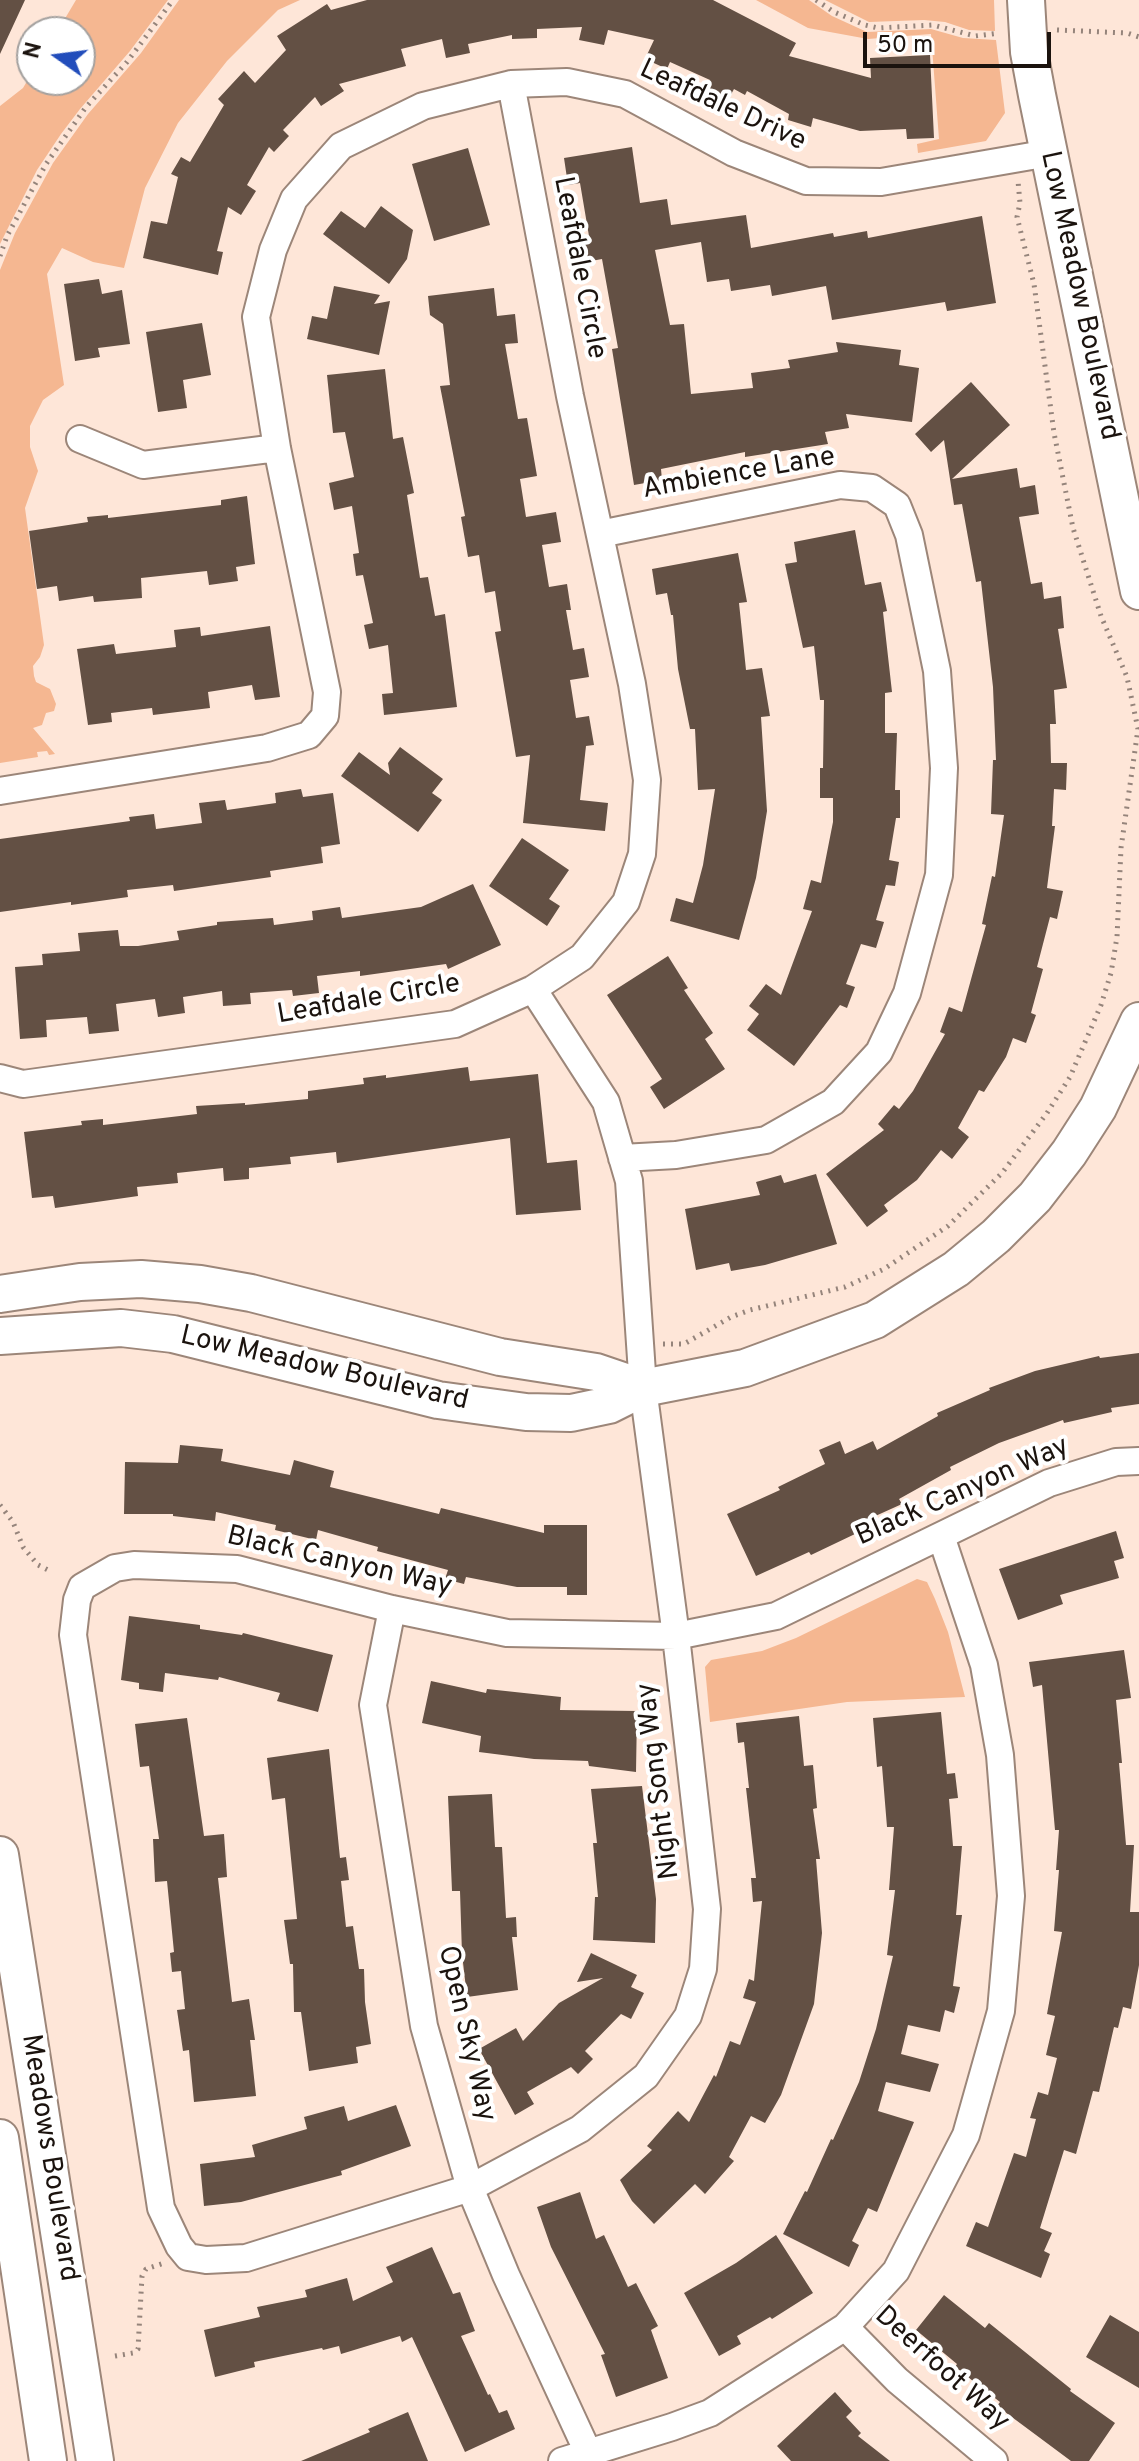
<!DOCTYPE html>
<style>
body{margin:0}
#map{position:relative;width:1139px;height:2461px;overflow:hidden;background:#fee6d8;font-family:Overpass,sans-serif}
canvas{display:block}
.north{position:absolute;left:16px;top:16px;width:80px;height:80px;box-sizing:border-box;background:#fff;border:2px solid #a4a19f;border-radius:50%;rotate:284deg;font-size:22px;font-weight:700;line-height:32px;text-align:center;color:#1b130e}
.north::after{content:'';display:block;margin:auto;width:28px;height:36px;background:#224dbb;clip-path:polygon(50% 0,100% 100%,50% 72%,0 100%)}
.scale{position:absolute;left:863px;top:32px;width:188px;height:36px;box-sizing:border-box;border:4px solid #1b130e;border-top:0;padding-left:10px;font-size:24px;line-height:28px;white-space:nowrap;color:#1b130e;-webkit-text-stroke:6px #fff;paint-order:stroke}
</style>
<div id="map">
<canvas width="1139" height="2461"></canvas>
<div class="north">N</div>
<div class="scale">50 m</div>
</div>
<script>
const ctx = document.querySelector('canvas').getContext('2d');
ctx.lineJoin = 'round';
function fill(path, color) { ctx.fillStyle = color; ctx.fill(path, 'evenodd'); }
const poly = rows => new Path2D(rows.map(r => 'M' + r).join(''));
function trace(path, color, width, dash) { ctx.strokeStyle = color; ctx.lineWidth = width; ctx.lineCap = dash ? 'butt' : 'round'; ctx.setLineDash(dash || []); ctx.stroke(path); }
function label(font, color, halo, rows, align = 'center') {
  ctx.font = font + ' Overpass,sans-serif'; ctx.lineWidth = 8; ctx.setLineDash([]); ctx.textBaseline = 'middle'; ctx.strokeStyle = halo; ctx.fillStyle = color; for (const [text, x, y, turn = 0] of rows) {
    ctx.save(); ctx.translate(x, y); ctx.rotate((+turn || 0) * Math.PI / 180); ctx.textAlign = isNaN(turn) ? turn : align; if (halo) ctx.strokeText(text, 0, 0); ctx.fillText(text, 0, 0); ctx.restore();
  }
}
fill(poly([
 [76,0,168,0,130,51,80,109,61,134,37,170,0,244,0,106,23,88,32,73,32,80,80,80,80,32,57,32],
 [179,0,300,0,278,10,227,61,178,123,145,188,124,268,93,262,62,248,47,274,64,385,43,400,30,426,30,447,38,471,25,508,44,645,40,657,33,666,34,676,36,682,50,689,56,704,54,711,46,713,42,725,33,728,55,754,49,755,47,751,37,752,38,757,0,763,0,270,15,233,53,163,88,114,141,53],
 [756,0,809,0,832,16,867,32,931,29,963,38,996,40,1005,113,986,141,918,153,917,144,939,139,931,34,868,39,808,28],
 [825,0,994,0,995,31,969,30,945,22,924,20,869,22],
 [917,1579,927,1582,935,1599,948,1632,965,1697,847,1702,710,1722,705,1667,711,1660,762,1651,796,1638]
]), '#f5b791');
fill(poly([
 [0,0,25,0,0,54],
 [367,0,713,0,796,43,789,56,871,78,870,58,930,55,934,138,907,139,906,129,860,131,813,118,811,127,788,120,789,114,747,91,745,95,734,89,728,100,705,88,710,80,670,62,667,69,645,59,654,40,608,30,604,45,579,40,582,27,537,29,537,38,512,39,512,35,468,44,470,53,446,58,442,39,401,49,406,66,339,84,344,91,321,106,315,97,283,130,289,136,274,152,269,147,247,185,256,191,241,215,228,207,217,251,223,252,218,275,143,258,151,221,167,224,178,177,171,174,181,157,190,162,224,105,218,99,244,71,255,83,286,50,277,36,327,4,331,10],
 [632,147,640,203,667,199,671,225,746,215,751,248,833,233,834,237,867,231,868,238,982,216,996,303,947,311,945,302,832,320,826,286,772,296,770,285,731,291,729,279,707,282,701,242,655,250,670,325,684,324,691,394,753,388,751,373,790,368,788,360,838,352,836,342,901,350,899,365,919,368,912,422,846,414,849,428,825,432,828,444,745,457,745,452,661,469,662,480,634,485,612,349,618,348,602,259,586,262,583,237,589,236,580,183,568,185,564,158],
 [468,148,490,225,434,241,412,164],
 [381,206,413,230,407,259,389,284,323,234,341,211,365,228],
 [99,279,102,294,122,290,130,344,98,348,100,357,75,361,64,284],
 [334,286,380,295,374,304,390,301,379,355,307,339,312,316,327,319],
 [494,288,497,316,515,314,518,343,505,344,518,419,527,418,537,476,520,479,526,517,556,512,561,542,542,545,549,587,567,584,571,610,566,610,573,650,584,648,589,677,570,680,576,718,589,716,594,745,586,746,580,800,608,803,605,831,523,823,530,755,516,757,495,632,501,631,495,591,485,593,479,555,468,557,461,517,465,516,440,386,450,385,443,324,430,315,428,296],
 [202,323,211,375,183,380,187,408,158,412,146,332],
 [385,369,393,439,403,437,414,493,407,495,420,578,428,577,435,616,445,614,457,707,384,715,382,694,393,693,388,645,369,649,364,625,373,623,363,575,356,576,353,554,359,553,352,506,334,510,329,483,354,477,345,432,333,433,327,375],
 [971,382,1010,425,952,479,1017,468,1020,488,1035,485,1039,514,1019,517,1031,584,1042,582,1044,599,1061,596,1064,628,1058,629,1067,688,1054,690,1056,724,1050,724,1051,763,1067,763,1066,790,1054,789,1052,826,1055,826,1047,888,1063,891,1057,919,1050,917,1037,967,1043,969,1031,1013,1036,1015,1026,1043,1013,1038,1006,1057,984,1092,979,1090,958,1128,969,1137,952,1159,941,1150,917,1180,884,1205,888,1211,867,1227,826,1174,884,1130,878,1124,894,1105,899,1109,913,1091,945,1034,940,1032,949,1007,962,1012,986,925,982,924,992,876,995,877,1004,815,991,814,993,760,996,760,993,687,981,581,976,582,962,504,954,505,944,440,931,452,915,434],
 [247,496,255,564,236,567,238,581,209,585,207,571,141,578,142,598,94,602,93,596,59,601,57,586,37,589,29,531,88,522,87,517,108,515,108,518,221,505,221,500],
 [855,530,865,585,881,582,887,611,883,612,892,692,885,693,885,733,897,733,895,790,900,790,900,818,896,818,889,860,899,862,895,886,886,885,876,920,884,922,876,948,861,944,846,984,855,987,847,1008,840,1005,794,1066,747,1030,759,1014,749,1006,766,984,781,995,812,911,803,909,811,880,821,883,833,822,833,798,820,798,820,768,823,768,824,700,820,700,814,646,803,648,785,564,797,562,794,542],
 [738,553,747,602,739,603,746,670,762,668,770,716,761,717,767,811,756,878,739,940,670,921,676,898,693,903,703,865,715,789,698,790,695,729,690,729,678,669,673,615,671,615,667,593,656,595,652,569],
 [270,626,280,697,255,700,252,685,208,692,210,708,153,715,152,708,111,713,112,722,88,725,77,649,114,644,116,654,176,647,174,630,200,627,201,636],
 [400,747,443,779,432,793,442,800,418,832,341,776,359,752,390,775,388,763],
 [301,789,303,797,333,793,340,844,321,847,323,863,270,871,271,877,174,891,173,885,127,890,128,897,71,905,71,902,0,912,0,839,130,821,129,817,154,814,156,829,202,823,199,803,225,800,227,810,276,803,275,793],
 [522,838,569,870,549,899,560,906,547,926,489,886],
 [473,884,501,945,448,969,446,964,360,976,360,971,317,976,319,993,293,996,292,990,250,993,251,1004,223,1006,222,991,183,997,185,1013,158,1017,155,999,116,1004,119,1031,89,1034,87,1017,46,1020,47,1037,20,1039,15,967,43,965,42,954,80,951,78,933,118,930,120,946,138,946,179,940,177,931,217,925,217,922,273,918,274,925,313,920,312,911,340,907,342,918,421,907],
 [668,956,688,988,684,990,713,1033,705,1039,725,1069,664,1109,650,1087,662,1079,607,995],
 [468,1067,470,1081,538,1074,547,1163,577,1160,581,1210,516,1215,510,1138,337,1163,336,1152,290,1157,291,1164,249,1168,249,1179,224,1181,223,1168,177,1173,178,1183,137,1187,138,1196,55,1208,53,1196,32,1198,24,1132,82,1125,81,1121,103,1119,103,1125,197,1114,196,1106,245,1103,245,1105,308,1099,308,1091,364,1084,363,1078,386,1075,386,1078],
 [816,1174,837,1244,765,1265,731,1271,729,1263,696,1270,685,1209,760,1195,756,1182,781,1175,784,1183],
 [1139,1353,1139,1404,1111,1408,1112,1412,1064,1423,1063,1420,999,1443,950,1467,951,1470,899,1499,902,1504,851,1527,855,1534,811,1555,809,1552,756,1576,727,1514,780,1490,778,1487,825,1464,819,1450,840,1441,845,1454,873,1441,877,1450,938,1416,937,1413,990,1390,989,1388,1035,1371,1099,1356,1100,1358],
 [180,1445,223,1449,221,1461,290,1475,294,1460,334,1471,330,1487,439,1514,441,1508,544,1533,544,1525,587,1525,587,1595,567,1595,567,1587,517,1587,466,1577,464,1584,445,1579,448,1570,377,1551,378,1547,318,1530,316,1540,275,1530,276,1525,216,1512,215,1521,173,1516,173,1514,124,1514,125,1462,178,1463],
 [1116,1531,1124,1558,1114,1561,1119,1578,1060,1595,1063,1604,1018,1620,999,1569],
 [129,1616,200,1625,200,1629,242,1635,243,1633,333,1655,318,1712,277,1701,280,1693,219,1677,218,1680,165,1673,163,1692,139,1689,139,1683,121,1680],
 [1124,1650,1131,1698,1116,1700,1122,1763,1119,1763,1126,1845,1134,1845,1130,1912,1139,1912,1139,1965,1131,2009,1123,2007,1118,2028,1114,2027,1099,2092,1093,2091,1076,2154,1064,2150,1040,2228,1052,2233,1044,2251,1050,2254,1041,2278,966,2246,976,2222,988,2227,1014,2153,1026,2157,1036,2119,1030,2118,1038,2092,1048,2095,1057,2058,1046,2055,1055,2016,1047,2014,1062,1932,1054,1931,1059,1870,1056,1870,1059,1830,1055,1830,1042,1685,1033,1687,1029,1662],
 [431,1681,486,1693,487,1689,561,1697,560,1710,637,1711,636,1772,589,1766,588,1761,534,1759,479,1752,481,1736,422,1723],
 [941,1712,947,1774,955,1773,958,1798,949,1799,953,1846,962,1846,956,1915,962,1915,953,1986,960,1987,954,2013,945,2010,940,2032,908,2025,901,2054,939,2064,930,2092,886,2082,878,2111,914,2122,877,2212,868,2208,852,2241,859,2245,849,2267,783,2234,805,2191,807,2192,831,2139,833,2140,859,2082,876,2029,893,1956,887,1955,895,1890,889,1890,894,1827,887,1827,882,1766,877,1767,873,1718],
 [799,1716,804,1766,813,1765,817,1808,813,1809,820,1859,816,1859,822,1933,814,2004,781,2095,765,2123,751,2116,729,2157,734,2161,705,2194,695,2184,654,2224,632,2201,620,2180,652,2150,647,2146,678,2111,689,2122,714,2075,716,2077,730,2041,740,2045,756,2002,743,1998,749,1979,754,1981,762,1901,753,1902,751,1878,756,1878,746,1788,749,1788,744,1742,738,1743,736,1723],
 [187,1718,204,1836,224,1834,227,1877,218,1878,224,1933,232,2002,249,1999,255,2040,250,2040,256,2096,194,2102,189,2050,183,2051,177,2010,185,2009,181,1971,172,1972,170,1953,174,1952,167,1881,155,1882,153,1839,159,1839,149,1766,140,1767,135,1724],
 [329,1749,340,1858,346,1857,349,1880,341,1881,346,1927,353,1926,359,1969,364,1969,365,2002,371,2044,356,2047,358,2063,309,2071,301,2012,294,2012,293,1964,290,1964,284,1920,297,1919,285,1798,272,1800,267,1758],
 [642,1786,656,1899,655,1943,593,1940,595,1897,598,1897,593,1843,597,1843,591,1789],
 [492,1794,495,1847,502,1847,506,1918,516,1917,517,1937,512,1937,518,1990,467,1997,462,1954,460,1891,452,1891,448,1796],
 [591,1953,637,1975,631,1987,644,1993,631,2019,621,2014,585,2051,593,2059,578,2074,571,2067,527,2092,534,2104,515,2115,479,2049,516,2028,523,2041,559,2003,603,1978,577,1982],
 [396,2105,411,2146,341,2171,342,2175,241,2202,204,2206,200,2164,255,2157,252,2145,307,2129,304,2117,344,2106,348,2121],
 [580,2192,596,2239,604,2235,628,2287,636,2283,658,2326,651,2330,668,2378,616,2397,601,2355,605,2354,551,2247,537,2207],
 [776,2235,813,2293,772,2319,770,2317,737,2336,741,2344,719,2356,684,2293,736,2263],
 [432,2247,453,2294,460,2292,475,2331,461,2336,488,2395,490,2394,499,2413,507,2410,515,2429,465,2452,412,2337,402,2342,400,2336,341,2354,339,2346,323,2350,322,2348,254,2362,255,2367,215,2377,204,2330,260,2317,257,2307,307,2297,305,2290,347,2278,353,2301,393,2282,386,2267],
 [944,2295,985,2328,989,2323,1071,2389,1070,2391,1115,2423,1089,2461,1071,2461,997,2406,1000,2402,955,2367,957,2364,916,2330],
 [1110,2315,1139,2332,1139,2388,1086,2357],
 [835,2392,852,2411,846,2417,861,2433,858,2436,890,2461,791,2461,777,2446],
 [408,2412,428,2461,301,2461,370,2432,368,2429]
]), '#635044');
const street = poly([
 [80,439,143,465,277,448],
 [600,534,840,485,872,488,897,505,909,535,937,671,944,768,939,875,907,993,879,1052,833,1102,766,1140,676,1155,622,1158],
 [0,791,267,748,309,735,325,716,327,692,277,448,256,317,273,250,294,199,341,146,423,106,511,84,567,82,625,94,734,153,806,181,881,182,1049,153],
 [533,989,606,1102,629,1181,643,1388,676,1636,707,1909,703,1969,688,2016,646,2076,580,2129,470,2188,246,2258,206,2260,188,2257,179,2246,161,2208,73,1635,77,1600,82,1587,115,1568,134,1565,237,1569,392,1609,507,1633,676,1636,776,1616,1049,1483,1116,1462,1139,1461],
 [0,1078,23,1084,455,1024,533,989,582,957,626,902,642,854,647,780,632,684,570,396,511,84],
 [392,1609,373,1705,424,2026,470,2188,506,2275,592,2461],
 [845,2327,897,2380,994,2461],
 [562,2461,672,2427,710,2413,845,2327,896,2271,966,2135,1001,2011,1011,1896,1000,1755,984,1665,941,1536]
]);
const secondary = poly([
 [1026,0,1029,52,1037,95,1139,591],
 [0,1294,80,1282,141,1279,200,1284,251,1293,500,1357,596,1372,643,1388],
 [0,1336,121,1328,173,1334,438,1400,526,1412,571,1413,609,1405,643,1388,745,1368,875,1320,956,1269,996,1236,1035,1197,1069,1153,1098,1108,1139,1021],
 [0,1855,95,2461],
 [0,2138,48,2461]
]);
trace(street, '#9c8679', 30);
trace(secondary, '#9c8679', 40);
trace(poly([
 [816,0,834,12,865,25,878,28,933,25,975,36,999,33],
 [1057,30,1127,33,1139,37],
 [0,256,7,236,46,164,86,107,127,62,173,0],
 [663,1344,684,1344,731,1317,750,1310,845,1287,884,1269,948,1226,1002,1173,1047,1113,1070,1077,1101,1005,1111,973,1117,937,1121,848,1138,729,1127,677,1101,616,1073,528,1054,433,1034,284,1017,217,1020,203,1018,181],
 [0,1505,13,1522,23,1547,38,1565,50,1571],
 [115,2356,133,2353,138,2349,142,2276,146,2269,164,2263]
]), '#95847b', 5, [2, 6]);
trace(street, '#fff', 26);
trace(secondary, '#fff', 36);
label('28px', '#1b130e', '#fff', [
 ["Leafdale Drive",722,107,25],
 ["Leafdale Circle",578,268,79],
 ["Low Meadow Boulevard",1078,296,78],
 ["Ambience Lane",739,475,-10],
 ["Leafdale Circle",369,1001,-10],
 ["Low Meadow Boulevard",324,1370,13],
 ["Black Canyon Way",963,1493,-24],
 ["Black Canyon Way",339,1563,13],
 ["Night Song Way",660,1781,-97],
 ["Open Sky Way",465,2034,77],
 ["Meadows Boulevard",48,2158,81],
 ["Deerfoot Way",941,2370,42]
]);
</script>
